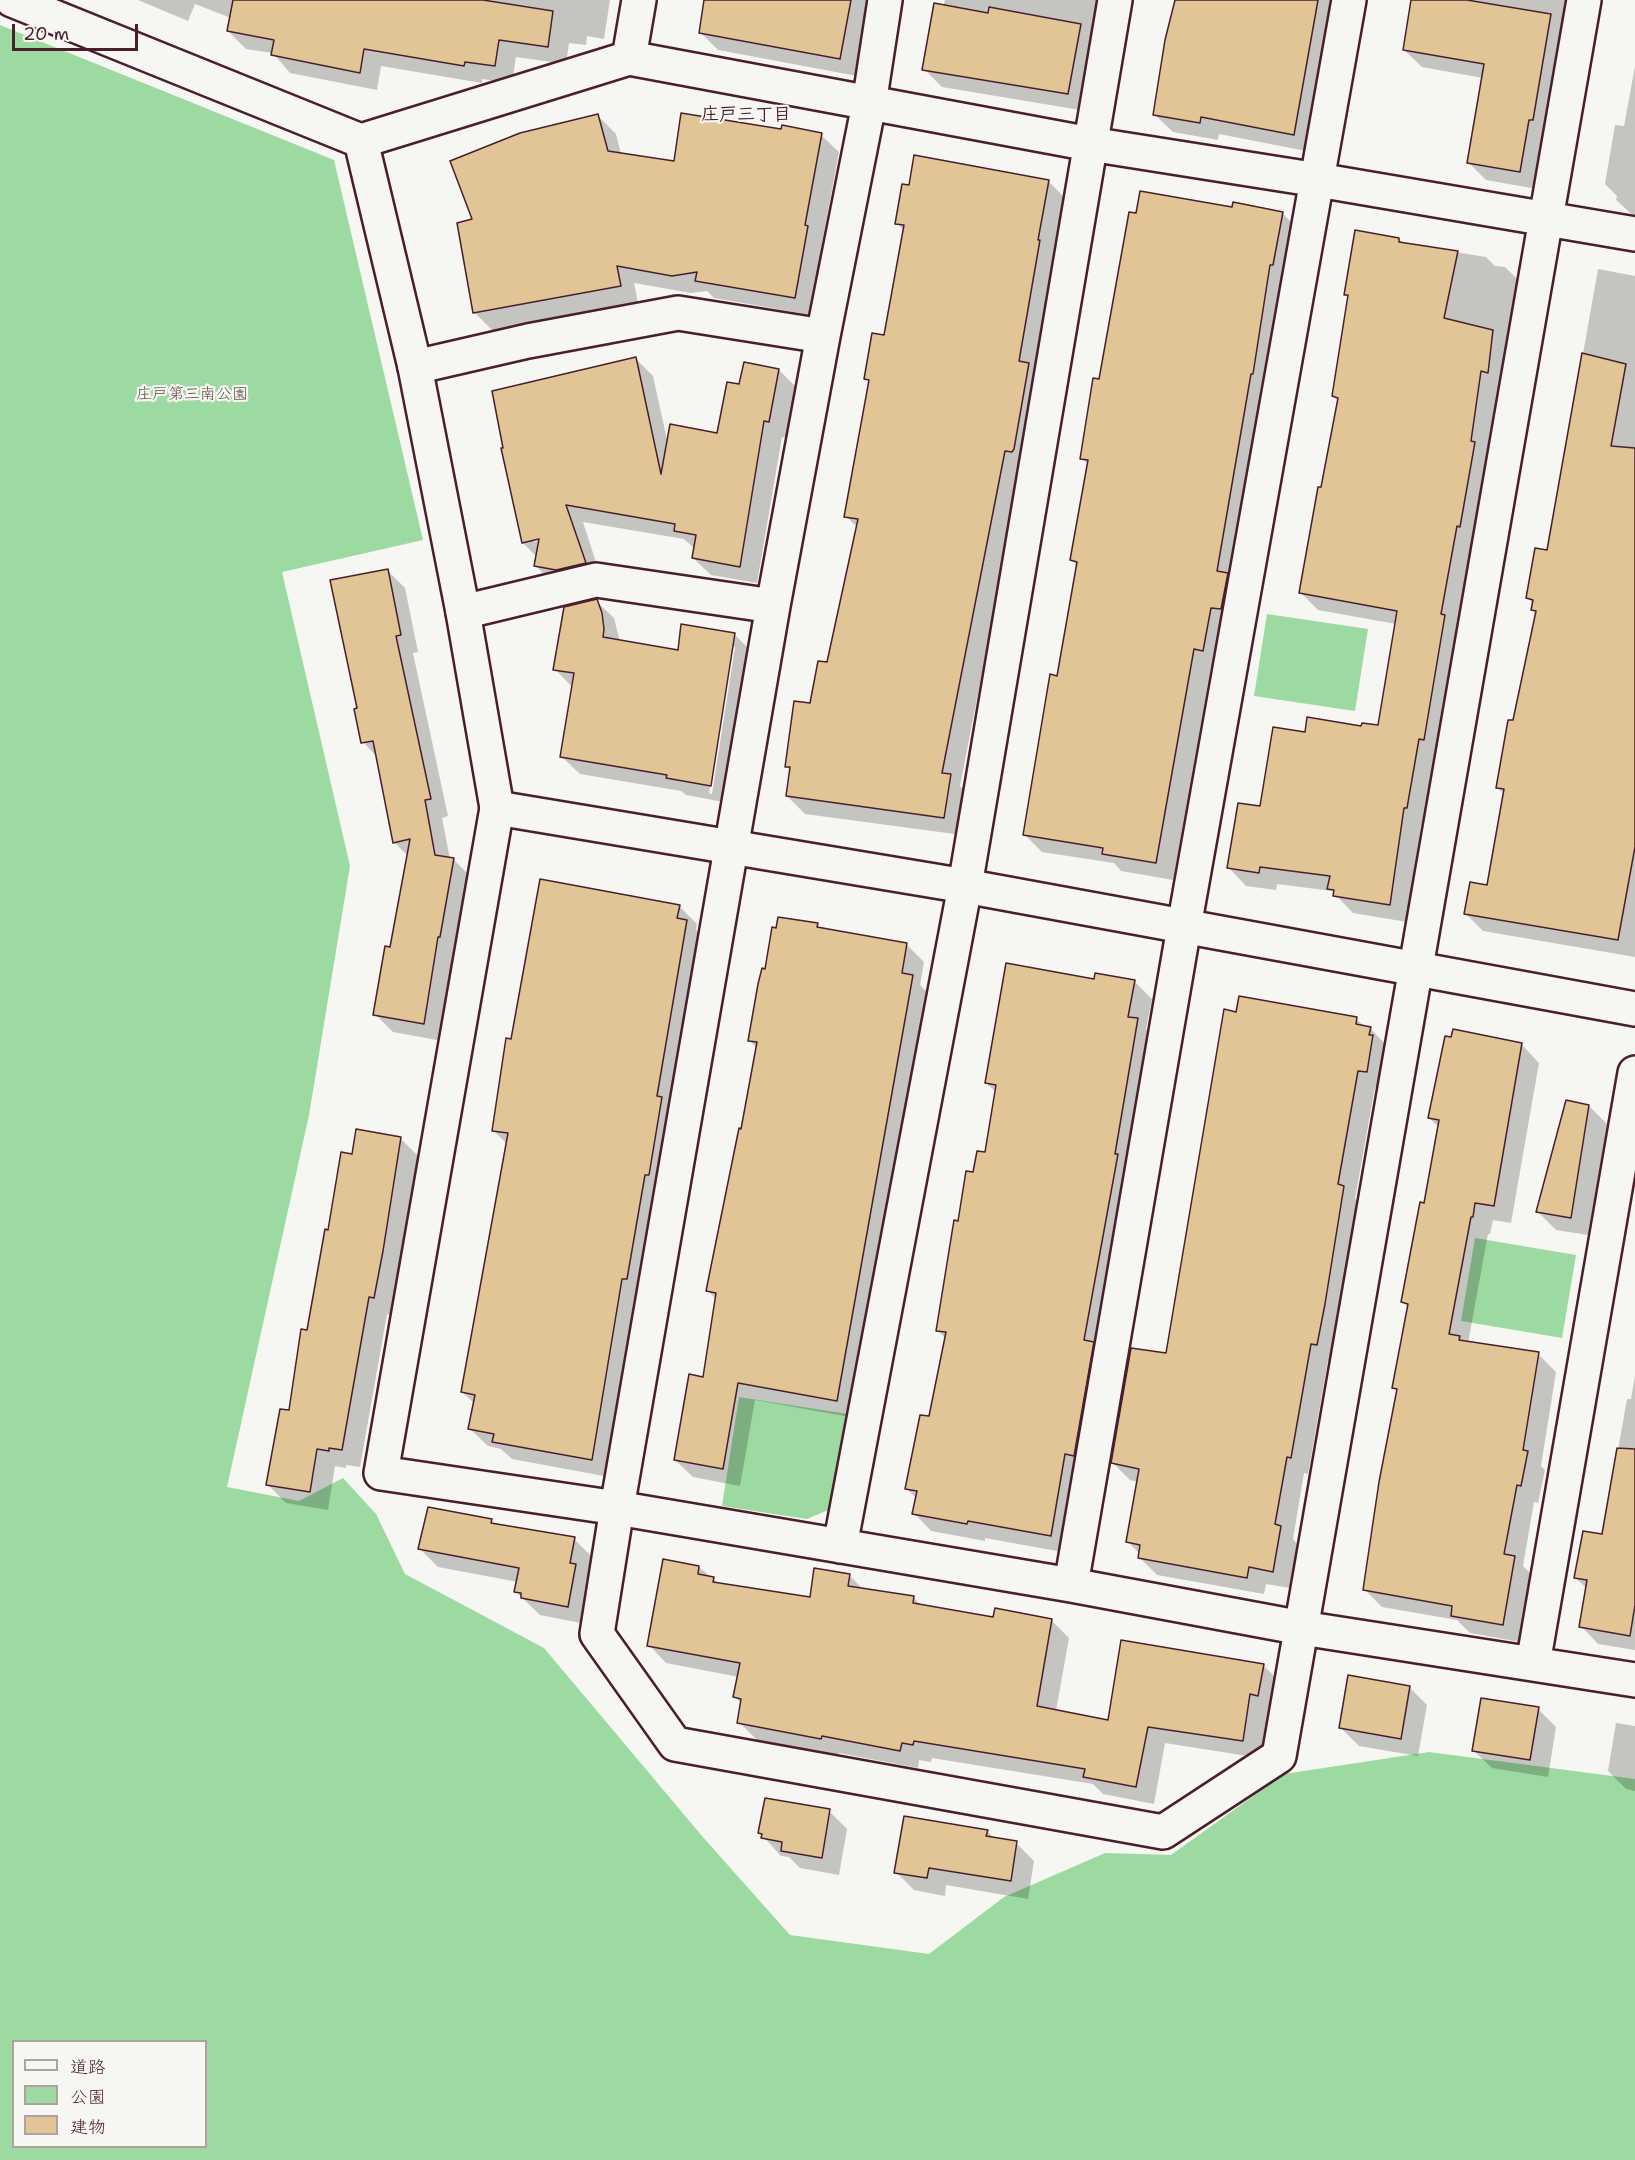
<!DOCTYPE html>
<meta charset="utf-8">
<style>
body{margin:0}
#map{position:relative;width:1635px;height:2160px;overflow:hidden;background:#f6f6f2;font-family:"Shantell Sans","Klee One",sans-serif}
canvas{display:block}
.legend{position:absolute;left:12px;top:2040px;width:195px;height:108px;box-sizing:border-box;background:#f6f6f2;border:2px solid #b1a0a2;margin:0;padding:8px 10px;list-style:none;font-size:18px;color:#4a1f2b}
.legend li{display:flex;align-items:center;gap:12px;height:30px}
.legend b{width:30px;border:2px solid #b1a0a2}
.scale{position:absolute;left:12px;top:24px;width:126px;height:27px;box-sizing:border-box;border:3px solid #4a1f2b;border-top:0;padding-left:8px;font-size:18px;line-height:21px;white-space:nowrap;color:#4a1f2b;-webkit-text-stroke:4px #f6f6f2;paint-order:stroke}
</style>
<div id="map">
<canvas width="1635" height="2160"></canvas>
<ul class="legend">
<li><b style="height:8px;background:#f6f6f2"></b>道路</li>
<li><b style="height:16px;background:#9ddaa1"></b>公園</li>
<li><b style="height:16px;background:#e2c596"></b>建物</li>
</ul>
<div class="scale">20 m</div>
</div>
<script>
const ctx = document.querySelector('canvas').getContext('2d');
ctx.lineJoin = 'round';
function fill(path, color) { ctx.fillStyle = color; ctx.fill(path, 'evenodd'); }
const poly = rows => new Path2D(rows.map(r => 'M' + r).join(''));
function trace(path, color, width, dash) { ctx.strokeStyle = color; ctx.lineWidth = width; ctx.lineCap = dash ? 'butt' : 'round'; ctx.setLineDash(dash || []); ctx.stroke(path); }
function label(font, color, halo, rows, align = 'center') {
  ctx.font = font + ' "Shantell Sans","Klee One",sans-serif'; ctx.lineWidth = 4.5; ctx.setLineDash([]); ctx.textBaseline = 'middle'; ctx.strokeStyle = halo; ctx.fillStyle = color; for (const [text, x, y, turn = 0] of rows) {
    ctx.save(); ctx.translate(x, y); ctx.rotate((+turn || 0) * Math.PI / 180); ctx.textAlign = isNaN(turn) ? turn : align; if (halo) ctx.strokeText(text, 0, 0); ctx.fillText(text, 0, 0); ctx.restore();
  }
}
fill(poly([
 [0,25,334,160,423,540,282,572,350,866,309,1115,227,1487,299,1501,343,1478,376,1514,405,1574,544,1648,702,1836,790,1935,929,1954,1004,1897,1105,1853,1171,1855,1284,1774,1429,1752,1635,1779,1635,2160,0,2160],
 [14,2042,206,2042,206,2146,14,2146],
 [1267,614,1368,629,1355,711,1254,696],
 [1475,1238,1576,1255,1562,1338,1461,1321],
 [739,1397,848,1414,833,1508,807,1519,722,1506]
]), '#9ddaa1');
fill(poly([
 [138,0,610,0,604,39,587,36,586,45,569,43,566,64,516,57,512,83,482,79,482,83,381,66,377,90,290,73,273,53,246,49,228,31,231,18,195,4,188,21],
 [706,0,871,0,857,76,718,50,700,32],
 [945,0,1102,0,1086,111,942,87,924,69],
 [1175,0,1338,0,1311,152,1219,134,1218,140,1173,132,1155,115],
 [1413,0,1574,0,1537,189,1486,180,1468,162,1483,78,1422,67,1404,50],
 [1635,66,1635,217,1616,200,1617,196,1605,184,1615,125,1624,126],
 [598,116,616,134,621,154,675,163,782,131,821,135,839,152,822,243,825,245,812,315,714,298,707,291,691,293,634,283,638,303,492,330,475,313,458,224,474,220],
 [1048,181,1066,199,1022,468,960,786,968,793,962,835,805,814,787,796,791,771,786,766,828,664,857,527,846,516,870,382,866,378,885,337,904,231,897,223],
 [1233,209,1282,213,1300,231,1221,668,1211,666,1173,880,1121,871,1114,863,1042,852,1024,834,1058,677,1078,566,1072,560,1089,465,1082,459,1100,380],
 [1399,239,1404,244,1486,257,1495,266,1505,267,1523,285,1505,389,1498,388,1441,756,1436,756,1424,825,1421,825,1407,922,1353,913,1332,891,1277,884,1276,890,1246,886,1229,868,1261,808,1306,734,1379,727,1396,624,1318,610,1301,593,1339,402,1333,396,1349,298,1345,294],
 [1598,269,1635,276,1635,957,1483,931,1466,914,1488,887,1504,794,1498,788,1514,722,1537,613,1533,609,1534,604,1528,598,1548,552],
 [636,359,653,376,668,444,718,435,741,386,779,370,796,387,786,438,782,437,757,583,711,575,693,558,695,549,684,539,583,522,602,581,553,583,536,566,537,557,523,543],
 [546,536,547,539,534,542,534,539],
 [387,570,405,588,418,652,413,653,448,816,442,818,450,859,454,860,472,878,442,1041,393,1032,375,1014,391,949,408,856,394,842,378,758,363,742,359,709],
 [596,601,614,618,620,642,679,652,683,626,735,635,752,652,729,803,686,795,681,791,580,774,562,757,572,687,555,669],
 [732,647,735,647,712,794,709,793],
 [679,906,697,924,696,930,704,939,609,1477,512,1459,501,1449,488,1446,470,1429,475,1404,462,1392,507,1144,494,1131,513,1041],
 [817,925,822,930,907,945,924,962,920,985,929,994,855,1418,755,1400,740,1486,693,1477,675,1460,704,1378,716,1299,708,1291,743,1131,757,1048,749,1040,766,971],
 [1095,980,1134,981,1152,999,1146,1029,1155,1037,1068,1553,985,1538,985,1541,931,1531,914,1513,917,1499,907,1489,931,1418,946,1339,938,1331,959,1222,974,1174,986,1154,997,1093,986,1083],
 [1237,1014,1356,1019,1365,1027,1370,1028,1387,1046,1384,1089,1375,1087,1355,1199,1361,1204,1334,1362,1328,1360,1308,1474,1304,1473,1293,1539,1297,1544,1290,1588,1266,1584,1264,1594,1157,1575,1140,1558,1140,1554,1128,1542,1138,1482,1130,1480,1113,1463,1168,1355],
 [1522,1045,1539,1063,1511,1223,1493,1220,1490,1234,1488,1234,1468,1343,1538,1354,1556,1372,1541,1466,1545,1470,1538,1503,1534,1502,1523,1566,1532,1575,1520,1642,1470,1633,1457,1620,1382,1607,1364,1589,1398,1392,1393,1387,1409,1308,1403,1302,1426,1205,1439,1127,1429,1118],
 [1589,1106,1607,1124,1588,1235,1556,1230,1538,1212],
 [400,1138,418,1156,391,1315,387,1314,360,1467,346,1465,346,1468,335,1466,328,1510,286,1503,268,1485,290,1412,330,1232,353,1155],
 [1635,1375,1635,1650,1598,1644,1581,1626,1587,1589,1576,1578,1603,1535,1627,1399,1631,1399],
 [491,1521,495,1525,574,1539,592,1557,588,1579,593,1584,586,1624,540,1615,516,1592,518,1582,438,1567,420,1549],
 [699,1567,719,1584,811,1599,849,1575,864,1590,913,1597,922,1606,994,1619,1051,1620,1069,1638,1056,1711,1109,1721,1263,1665,1281,1683,1276,1713,1268,1711,1260,1758,1165,1743,1154,1804,1103,1794,1093,1784,932,1758,931,1762,919,1760,918,1768,839,1753,839,1756,757,1740,739,1722,742,1704,735,1697,739,1677,666,1663,649,1645],
 [1409,1687,1427,1705,1418,1756,1359,1746,1341,1728],
 [1538,1709,1556,1727,1548,1777,1492,1768,1474,1751],
 [1616,1723,1635,1726,1635,1791,1626,1789,1608,1771],
 [829,1811,847,1829,839,1875,800,1868,789,1857,781,1856,760,1833],
 [987,1831,995,1839,1016,1843,1034,1861,1028,1899,946,1885,945,1896,914,1890,896,1872]
]), '#0003');
const building = poly([
 [233,0,483,0,553,11,548,47,499,40,495,66,465,62,464,66,364,49,360,73,271,55,274,40,227,31,233,0],
 [704,0,851,0,840,59,699,33,704,0],
 [1175,0,1318,0,1294,135,1201,117,1200,123,1153,115,1165,40,1175,0],
 [1411,0,1467,0,1551,14,1533,120,1529,120,1520,172,1467,163,1484,64,1403,50,1411,0],
 [934,3,988,13,989,7,1081,24,1068,94,922,70,934,3],
 [681,113,781,129,782,125,822,133,805,225,808,226,795,298,695,281,697,272,672,276,617,266,621,286,473,313,457,223,472,219,450,161,520,133,598,114,608,151,674,161,681,113],
 [914,155,1049,180,1038,240,1040,240,1019,361,1029,363,1014,449,1012,452,1005,451,942,773,951,774,944,818,786,796,790,767,785,767,794,701,810,703,818,661,827,662,858,519,844,517,869,380,864,379,872,333,884,335,904,225,895,224,902,184,909,185,914,155],
 [1140,191,1232,207,1233,202,1283,212,1273,265,1270,265,1253,374,1251,374,1217,571,1228,573,1221,609,1211,608,1203,651,1194,649,1156,863,1102,854,1103,848,1023,835,1050,674,1057,676,1077,562,1070,560,1088,460,1080,459,1093,378,1099,379,1129,212,1136,213,1140,191],
 [1355,230,1399,238,1399,242,1458,251,1444,318,1493,330,1488,373,1481,371,1471,441,1475,442,1460,527,1457,526,1441,614,1445,615,1424,740,1419,739,1407,808,1404,808,1390,905,1333,896,1334,890,1327,889,1330,876,1260,867,1259,873,1227,868,1238,803,1260,806,1273,727,1305,732,1307,717,1361,726,1362,723,1378,725,1397,611,1299,593,1318,487,1321,487,1338,398,1332,396,1348,295,1344,295,1355,230],
 [1582,353,1626,364,1611,446,1635,448,1635,847,1618,940,1464,914,1470,882,1487,885,1504,789,1496,788,1508,720,1513,720,1536,611,1531,610,1533,600,1526,598,1535,548,1547,550,1582,353],
 [636,357,661,474,670,424,717,433,727,382,739,384,744,362,779,369,769,422,764,421,740,567,692,558,696,535,674,531,675,524,566,505,586,563,556,570,534,566,539,539,522,543,501,448,503,448,492,391,636,357],
 [388,569,401,635,396,636,431,799,425,800,435,855,454,858,440,937,438,937,424,1024,373,1015,385,946,390,947,410,839,393,843,373,741,361,743,354,709,357,708,330,580,388,569],
 [597,599,602,613,604,629,603,637,678,650,681,624,735,633,711,786,666,778,667,775,560,757,574,673,553,670,564,607,597,599],
 [540,879,680,905,677,918,687,920,657,1096,662,1097,649,1175,645,1175,627,1279,622,1279,592,1460,492,1442,494,1434,468,1429,475,1395,461,1392,508,1133,492,1131,506,1038,511,1039,540,879],
 [778,917,818,923,817,927,907,943,902,973,913,975,837,1401,738,1383,723,1469,674,1460,689,1374,703,1377,716,1293,706,1291,739,1128,741,1129,757,1042,748,1041,758,984,762,968,765,969,772,927,776,928,778,917],
 [1006,963,1094,979,1095,973,1135,980,1128,1017,1138,1018,1115,1154,1118,1154,1084,1340,1094,1342,1074,1456,1065,1454,1051,1536,968,1521,967,1524,912,1514,917,1491,905,1489,920,1415,929,1416,946,1332,936,1331,954,1220,958,1221,966,1171,973,1172,977,1151,985,1152,996,1085,985,1083,1006,963],
 [1239,996,1357,1017,1356,1024,1371,1027,1369,1035,1373,1035,1367,1072,1358,1071,1338,1184,1344,1186,1325,1304,1317,1345,1311,1344,1291,1458,1287,1457,1275,1524,1281,1526,1273,1572,1249,1567,1247,1578,1138,1558,1140,1545,1126,1542,1139,1469,1111,1463,1131,1348,1166,1353,1224,1009,1236,1012,1239,996],
 [1453,1029,1522,1043,1494,1206,1475,1203,1473,1217,1471,1217,1449,1334,1460,1336,1459,1340,1539,1352,1523,1450,1528,1451,1521,1486,1517,1485,1504,1554,1515,1556,1503,1625,1451,1616,1452,1606,1363,1590,1379,1482,1397,1389,1392,1388,1408,1304,1401,1302,1420,1202,1424,1203,1439,1120,1428,1118,1445,1036,1451,1037,1453,1029],
 [1566,1100,1589,1105,1571,1218,1536,1212,1566,1100],
 [356,1129,401,1137,383,1251,374,1298,369,1297,342,1450,329,1448,329,1451,317,1449,310,1492,266,1485,280,1409,289,1410,301,1329,307,1330,325,1229,328,1230,341,1152,352,1154,356,1129],
 [1617,1448,1635,1449,1635,1605,1630,1636,1579,1627,1587,1580,1574,1578,1583,1531,1602,1534,1617,1448],
 [428,1507,492,1519,491,1523,575,1537,570,1563,576,1564,568,1607,521,1598,521,1593,514,1592,519,1568,418,1549,428,1507],
 [663,1559,699,1566,698,1574,714,1577,713,1582,810,1597,814,1568,850,1574,848,1586,914,1596,913,1603,993,1617,995,1608,1052,1619,1037,1706,1108,1720,1121,1640,1264,1664,1258,1696,1250,1694,1243,1741,1148,1727,1136,1787,1083,1777,1085,1769,914,1741,913,1745,902,1743,900,1751,822,1736,821,1739,737,1723,741,1699,733,1697,740,1663,647,1646,663,1559],
 [1348,1675,1410,1686,1401,1739,1339,1728,1348,1675],
 [1481,1698,1539,1707,1530,1760,1472,1751,1481,1698],
 [765,1798,830,1809,822,1858,781,1851,782,1842,761,1838,762,1834,758,1833,765,1798],
 [904,1816,988,1830,986,1836,1017,1841,1011,1881,929,1868,927,1878,894,1873,904,1816]
]);
fill(building, '#e2c596');
trace(building, '#4a1f2b', 1.5);
const minor = poly([
 [885,0,869,104,823,336,773,606,617,1508,597,1634,675,1744,1163,1832,1279,1756,1584,0],
 [629,58,1090,144,1318,180,1635,234],
 [361,141,629,58,639,0],
 [415,367,528,341,678,313,823,336],
 [463,612,596,580,773,606],
 [497,808,381,1473,617,1508,1071,1585,1302,1628,1635,1680],
 [840,1546,965,886,1115,0],
 [1071,1585,1184,927,1349,0],
 [1533,1664,1635,1073]
]);
const tertiary = poly([
 [12,0,361,141,415,367,463,612,497,808,965,886,1635,1009]
]);
trace(minor, '#4a1f2b', 38);
trace(tertiary, '#4a1f2b', 38);
trace(minor, '#f6f6f2', 33);
trace(tertiary, '#f6f6f2', 33);
label('16px', '#5f4e48', '#f6f6f2', [
 ["庄戸第三南公園",192,395]
]);
label('bold 18px', '#4a1f2b', '#f6f6f2', [
 ["庄戸三丁目",746,115]
]);
</script>
